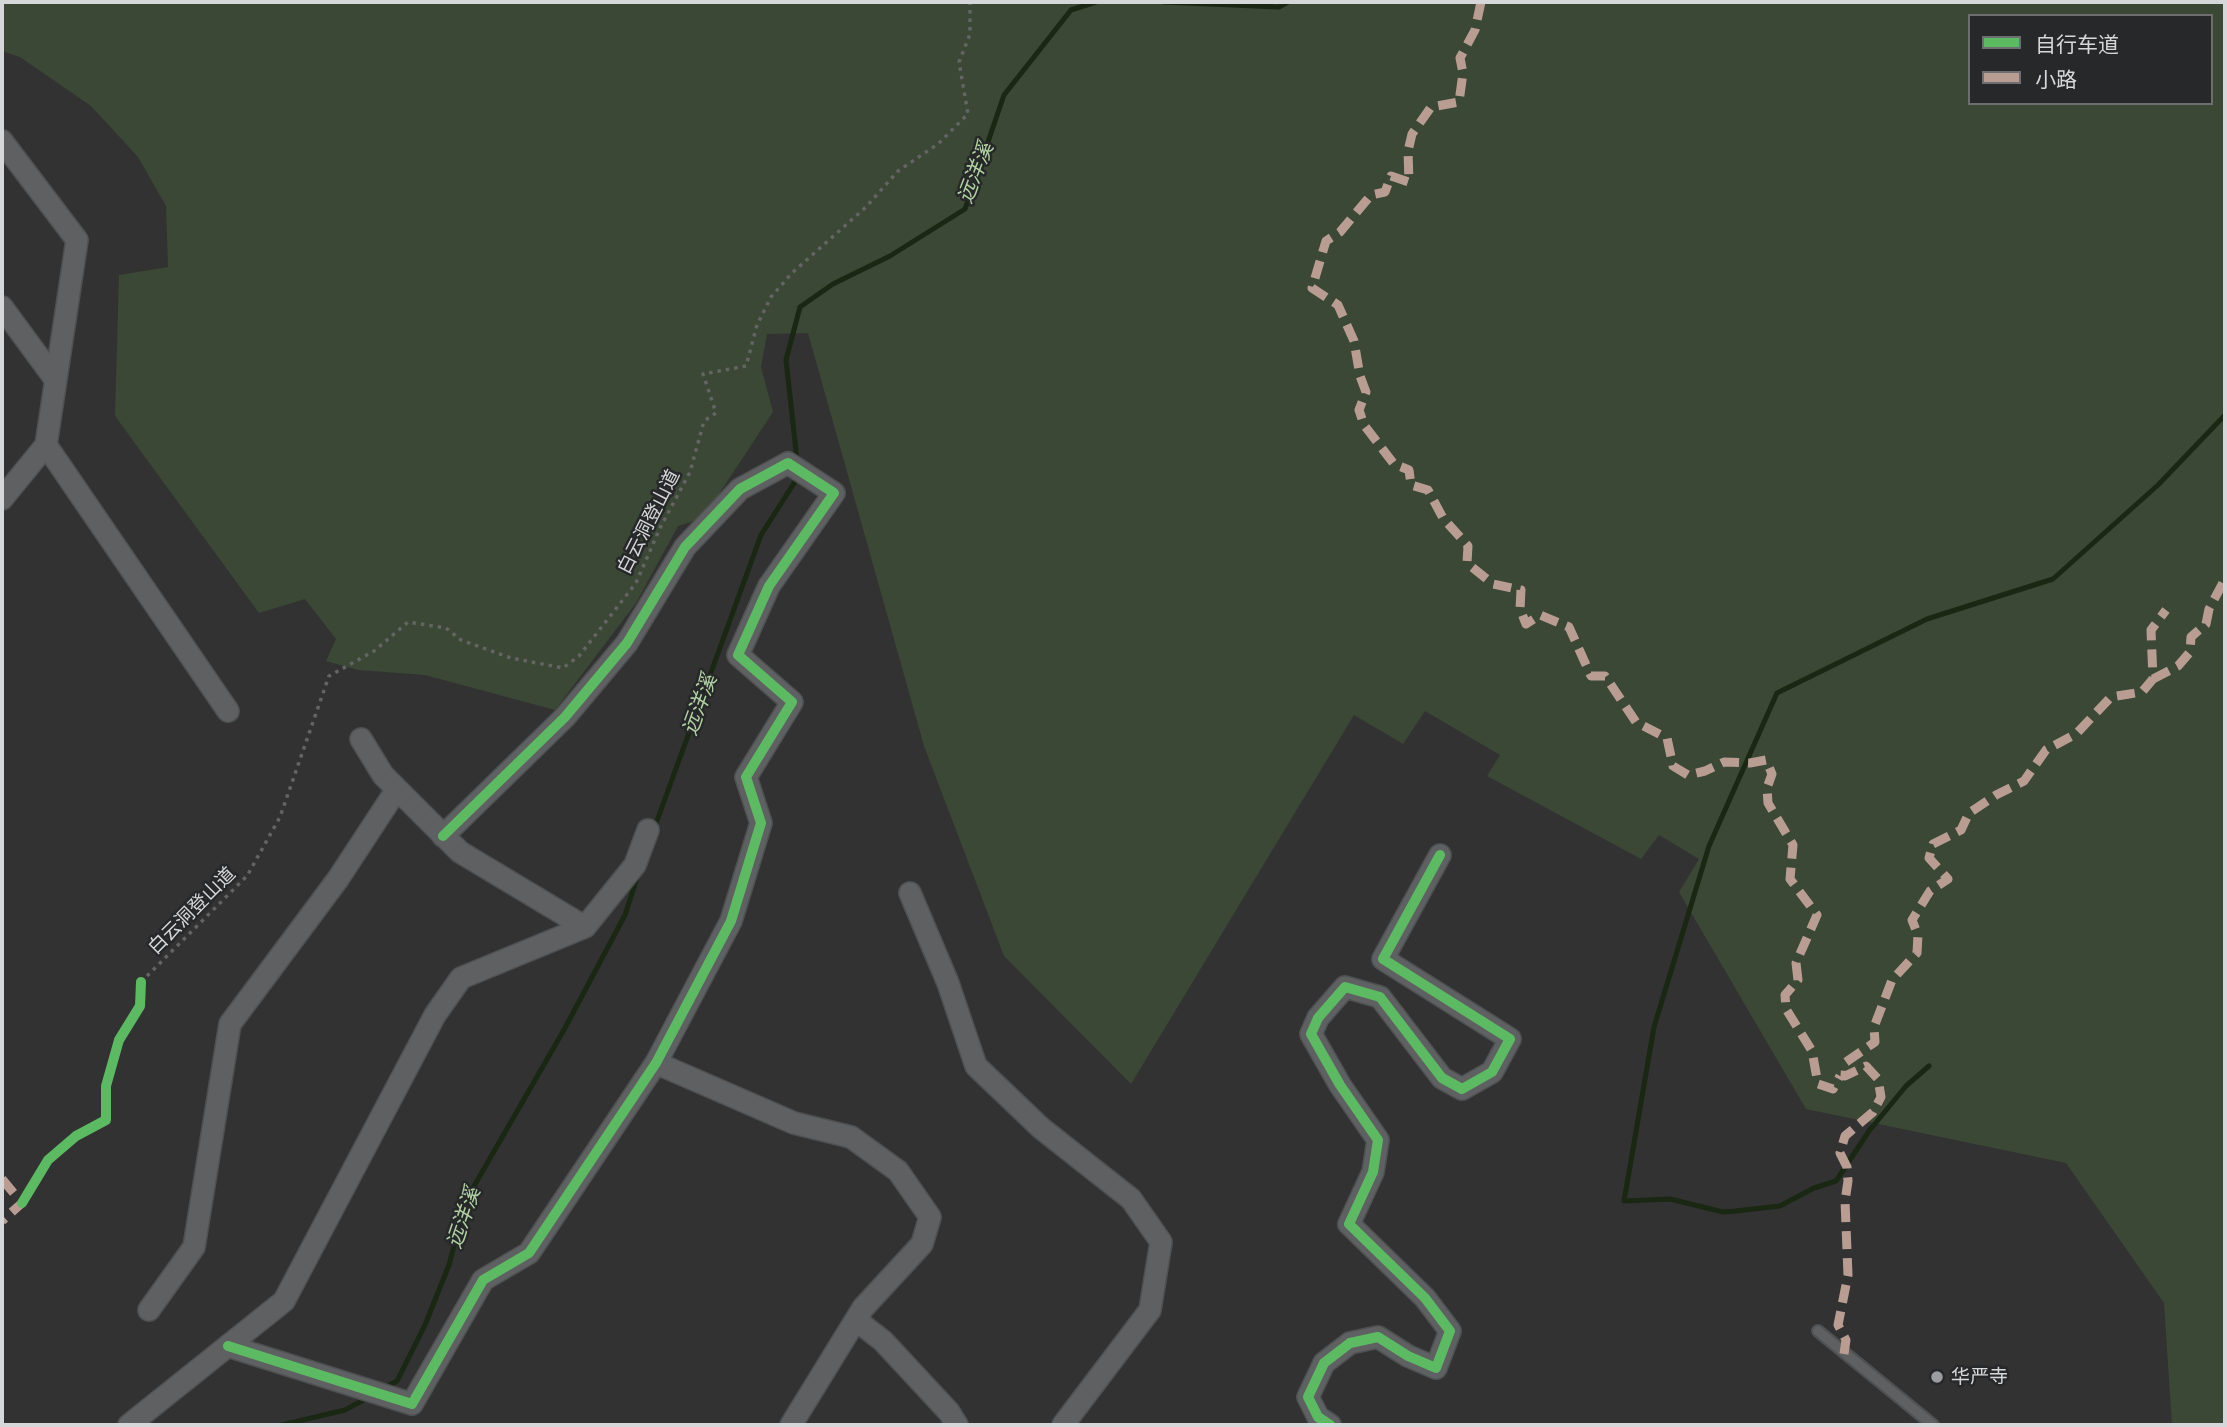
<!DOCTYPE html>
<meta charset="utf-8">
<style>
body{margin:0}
#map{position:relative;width:2227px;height:1427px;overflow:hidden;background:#323233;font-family:"Alegreya Sans","Noto Sans SC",sans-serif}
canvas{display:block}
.frame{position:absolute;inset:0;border:4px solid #d6d7d8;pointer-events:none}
.legend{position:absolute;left:1968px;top:14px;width:245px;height:91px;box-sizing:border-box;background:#27282a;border:2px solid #6d6e70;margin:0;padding:9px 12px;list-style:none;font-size:21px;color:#d6d7d8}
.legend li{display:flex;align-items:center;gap:14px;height:35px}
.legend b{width:35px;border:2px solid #6d6e70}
</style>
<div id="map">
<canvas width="2227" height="1427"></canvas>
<div class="frame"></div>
<ul class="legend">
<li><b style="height:9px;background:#5cba63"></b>自行车道</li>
<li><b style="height:9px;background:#b99d93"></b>小路</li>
</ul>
</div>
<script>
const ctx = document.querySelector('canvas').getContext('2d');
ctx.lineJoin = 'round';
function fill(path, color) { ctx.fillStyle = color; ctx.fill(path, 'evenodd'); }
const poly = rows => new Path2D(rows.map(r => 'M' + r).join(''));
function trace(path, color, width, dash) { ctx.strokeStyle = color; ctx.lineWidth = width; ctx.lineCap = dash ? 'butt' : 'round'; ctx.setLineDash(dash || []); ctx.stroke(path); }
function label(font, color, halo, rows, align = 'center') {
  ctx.font = font + ' "Alegreya Sans","Noto Sans SC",sans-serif'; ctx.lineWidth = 5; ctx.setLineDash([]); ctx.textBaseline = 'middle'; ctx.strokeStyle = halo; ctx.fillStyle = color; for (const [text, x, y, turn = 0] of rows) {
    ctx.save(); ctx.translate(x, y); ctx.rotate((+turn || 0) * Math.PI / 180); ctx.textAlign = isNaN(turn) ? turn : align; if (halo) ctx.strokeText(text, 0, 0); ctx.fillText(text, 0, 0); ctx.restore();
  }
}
fill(poly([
 [2,2,2225,2,2225,1425,2172,1425,2164,1303,2066,1163,1806,1109,1679,892,1699,859,1659,835,1641,859,1487,776,1500,755,1425,711,1403,744,1354,715,1131,1084,1004,956,924,746,808,333,767,334,761,367,773,412,703,518,678,526,636,603,555,710,425,675,358,670,326,661,336,639,305,599,259,613,115,416,119,275,168,267,166,206,138,157,91,106,20,57,2,51],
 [1970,16,2211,16,2211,103,1970,103]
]), '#3b4835');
trace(poly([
 [1163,2,1279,7,1288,2],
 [797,460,786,360,800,307,833,284,890,256,965,209,1004,95,1071,10,1096,2],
 [654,829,761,535,798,477],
 [1929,1066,1906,1086,1869,1131,1836,1181,1814,1188,1780,1206,1736,1211,1723,1212,1670,1199,1624,1201,1654,1027,1709,846,1777,693,1927,619,2053,579,2158,485,2225,415],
 [384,1388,397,1381,425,1325,449,1265,466,1200,565,1028,625,915,638,875],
 [282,1425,345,1410,369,1397]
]), '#192713', 5);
const service = poly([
 [1818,1331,1933,1425]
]);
const minor = poly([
 [2,141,77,240,46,445,228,711],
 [2,307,55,379],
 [2,499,46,445],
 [910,893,948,983,976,1066,1041,1128,1131,1199,1161,1242,1150,1310,1063,1425],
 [585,927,635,865,648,830],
 [656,1063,794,1123,851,1137,898,1171,930,1217,922,1244,863,1308,791,1425],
 [149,1310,194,1247,230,1024,338,879,397,789],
 [856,1320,883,1341,949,1412,957,1425],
 [228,1346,412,1404,483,1280,529,1253,656,1063,731,921,761,823,746,777,792,702,738,655,769,586,834,493,788,463,740,489,685,547,627,643,565,717,443,836],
 [129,1425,284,1301,435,1015,461,978,585,927,460,852,383,775,361,739],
 [1330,1425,1318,1417,1308,1397,1324,1363,1350,1343,1378,1337,1408,1356,1436,1368,1450,1331,1425,1298,1349,1224,1373,1172,1378,1140,1340,1085,1311,1034,1318,1018,1345,987,1380,997,1442,1078,1462,1089,1492,1072,1510,1039,1383,959,1440,855]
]);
trace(service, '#4f5051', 14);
trace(minor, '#4f5051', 24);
trace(poly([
 [141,982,247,876,280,817,329,676,374,651,408,622,446,628,461,640,511,658,563,668,579,656,636,583,660,528,690,472,704,421,716,413,703,374,746,366,757,325,771,297,792,273,866,207,898,171,938,144,968,114,959,62,970,34,970,2]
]), '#646465', 3.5, [3.5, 5]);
trace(service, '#5f6061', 10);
trace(minor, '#5f6061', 21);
trace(poly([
 [1481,2,1475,30,1460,58,1463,73,1459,102,1431,107,1412,134,1408,151,1409,182,1391,176,1385,192,1371,195,1340,232,1326,241,1312,288,1338,305,1354,341,1360,376,1366,392,1359,410,1364,425,1394,464,1409,470,1411,485,1428,490,1443,518,1468,546,1467,563,1493,584,1521,590,1520,609,1526,624,1540,615,1569,627,1591,676,1605,676,1636,722,1667,738,1673,766,1688,775,1705,771,1724,762,1750,763,1766,760,1772,774,1767,788,1768,803,1793,845,1790,879,1817,915,1796,963,1798,980,1785,995,1786,1009,1812,1051,1818,1084,1833,1089,1840,1076],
 [2153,679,2178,666,2190,652,2191,637,2206,624,2209,609,2225,579],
 [2,1179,22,1203,2,1221],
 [1844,1354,1846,1340,1838,1325,1848,1275,1845,1201,1848,1181,1847,1167,1840,1153,1845,1136,1873,1112,1881,1097,1878,1079,1866,1066,1845,1076,1846,1062,1875,1042,1874,1027,1892,980,1917,953,1918,935,1912,920,1930,891,1948,879,1929,858,1933,844,1961,830,1969,813,1996,795,2024,781,2046,750,2076,734,2111,697,2142,692,2153,679,2151,630,2166,610]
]), '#b99d93', 9, [18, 9]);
trace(poly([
 [22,1203,48,1160,76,1136,106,1120,106,1086,119,1040,140,1006,141,982],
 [228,1346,412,1404,483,1280,529,1253,656,1063,731,921,761,823,746,777,792,702,738,655,769,586,834,493,788,463,740,489,685,547,627,643,565,717,443,836],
 [1330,1425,1318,1417,1308,1397,1324,1363,1350,1343,1378,1337,1408,1356,1436,1368,1450,1331,1425,1298,1349,1224,1373,1172,1378,1140,1340,1085,1311,1034,1318,1018,1345,987,1380,997,1442,1078,1462,1089,1492,1072,1510,1039,1383,959,1440,855]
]), '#5cba63', 10);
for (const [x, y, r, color] of [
 [1937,1377,7,"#9d9d9e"]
]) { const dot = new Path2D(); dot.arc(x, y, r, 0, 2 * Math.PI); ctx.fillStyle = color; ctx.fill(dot); trace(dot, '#27282a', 2.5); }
label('19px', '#d6d7d8', '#27282a', [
 ["白云洞登山道",649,522,-63],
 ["白云洞登山道",192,911,-45]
]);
label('19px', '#d6d7d8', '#27282a', [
 ["华严寺",1951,1377]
], 'left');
label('italic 21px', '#b1d2a2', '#27282a', [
 ["远洋溪",976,173,-69],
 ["远洋溪",700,705,-70],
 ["远洋溪",464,1218,-71]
]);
</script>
